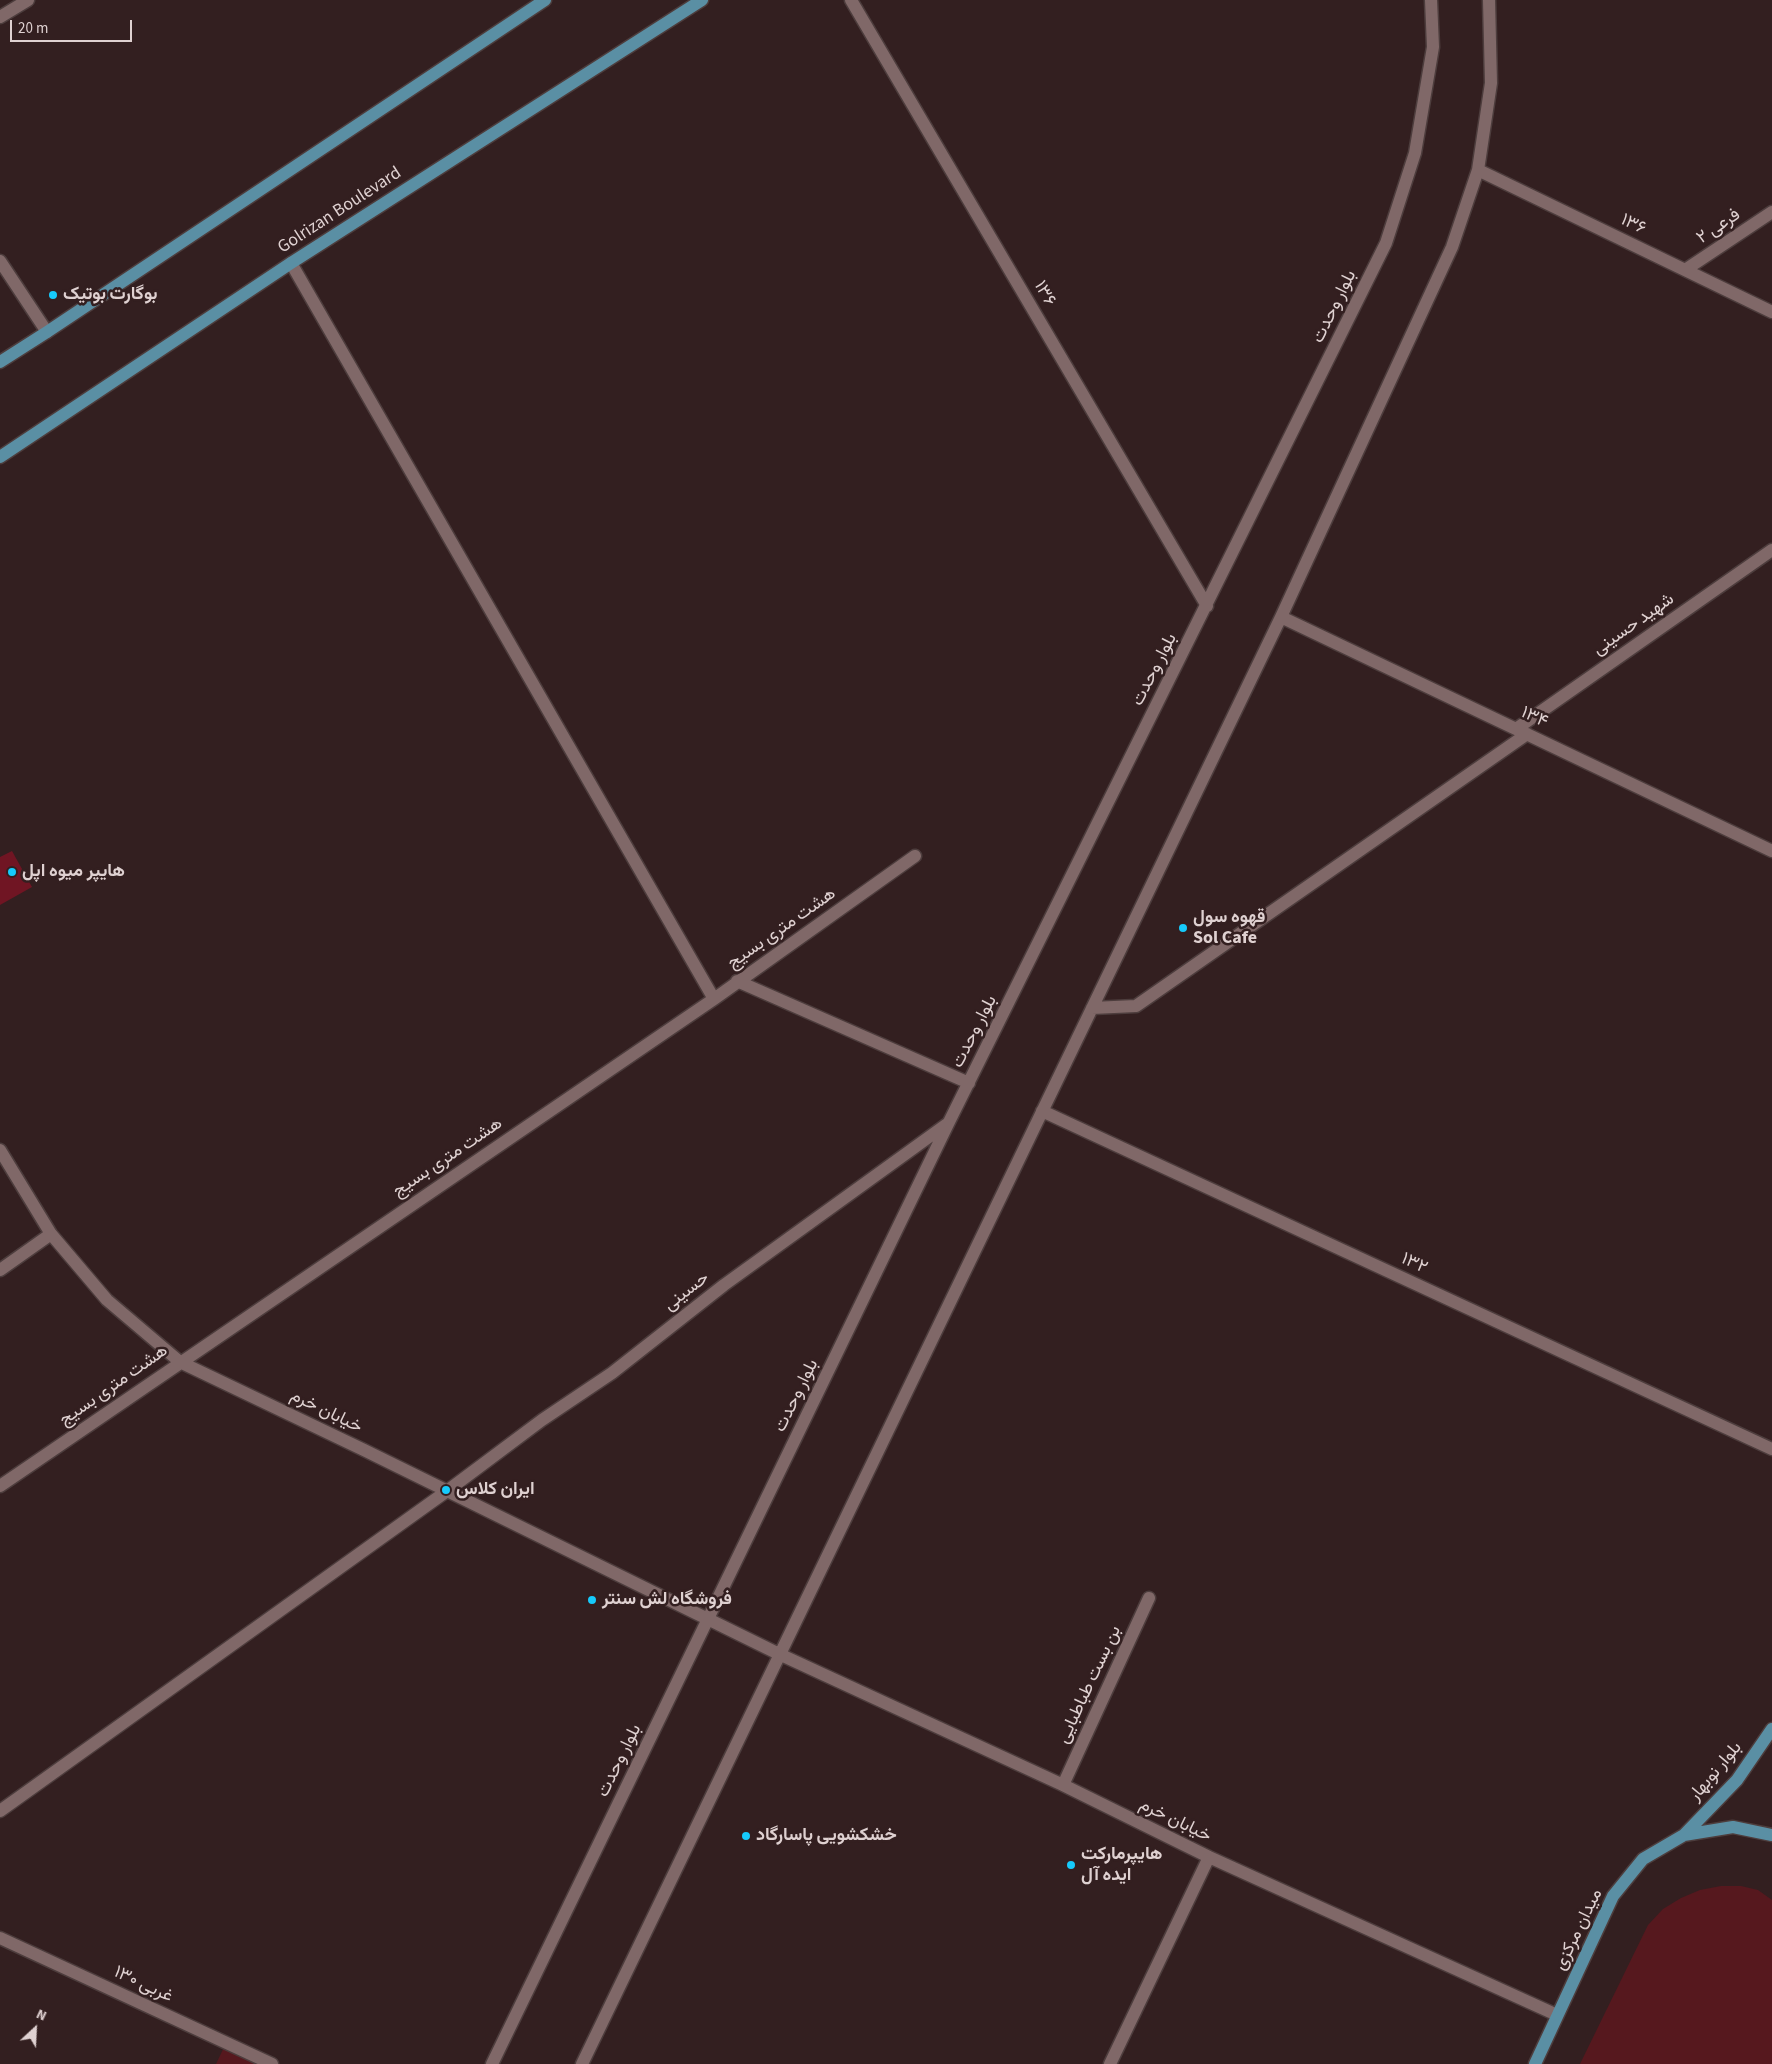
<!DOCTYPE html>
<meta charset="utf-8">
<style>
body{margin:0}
#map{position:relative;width:1772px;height:2064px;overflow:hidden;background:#331f20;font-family:"Source Sans 3",sans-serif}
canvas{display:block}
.north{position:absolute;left:10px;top:2004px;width:50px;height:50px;-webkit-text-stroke:4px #331f20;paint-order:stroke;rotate:25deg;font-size:14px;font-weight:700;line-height:20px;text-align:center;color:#dfd1d1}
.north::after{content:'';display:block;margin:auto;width:18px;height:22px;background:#dfd1d1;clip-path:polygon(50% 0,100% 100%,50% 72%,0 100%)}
.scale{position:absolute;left:10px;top:20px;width:122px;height:22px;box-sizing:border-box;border:2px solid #dfd1d1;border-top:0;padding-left:6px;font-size:15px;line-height:18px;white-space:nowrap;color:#dfd1d1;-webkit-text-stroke:4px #331f20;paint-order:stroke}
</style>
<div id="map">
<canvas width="1772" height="2064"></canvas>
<div class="north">N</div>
<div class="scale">20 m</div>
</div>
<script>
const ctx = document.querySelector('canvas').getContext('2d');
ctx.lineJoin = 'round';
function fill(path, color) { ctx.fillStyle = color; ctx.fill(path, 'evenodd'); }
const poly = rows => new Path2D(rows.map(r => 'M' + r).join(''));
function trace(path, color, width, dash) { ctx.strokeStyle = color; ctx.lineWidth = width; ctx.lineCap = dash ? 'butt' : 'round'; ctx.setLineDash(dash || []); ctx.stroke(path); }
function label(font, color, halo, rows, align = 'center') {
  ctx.font = font + ' "Source Sans 3",Vazirmatn,sans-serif'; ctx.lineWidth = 5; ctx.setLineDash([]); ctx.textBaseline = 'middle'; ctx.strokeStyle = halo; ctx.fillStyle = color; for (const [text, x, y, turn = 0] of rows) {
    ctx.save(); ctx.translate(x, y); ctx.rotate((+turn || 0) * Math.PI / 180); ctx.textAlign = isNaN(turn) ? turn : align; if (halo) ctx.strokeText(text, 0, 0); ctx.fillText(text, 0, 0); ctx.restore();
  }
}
fill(poly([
 [1721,1886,1741,1886,1758,1890,1772,1900,1772,2064,1580,2064,1648,1925,1663,1909,1681,1898,1700,1890],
 [226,2043,272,2064,216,2064]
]), '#56181e');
fill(poly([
 [12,851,32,887,0,905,0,857]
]), '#701523');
const minor = poly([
 [851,0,1207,606],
 [0,17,28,0],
 [1478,170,1772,312],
 [0,261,47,332],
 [291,263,714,999],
 [1685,270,1772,212],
 [1281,617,1772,851],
 [1516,729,1772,550],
 [737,981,969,1083],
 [1092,1008,1136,1006,1527,734],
 [1042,1111,1772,1449],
 [0,1150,51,1234,107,1300,180,1362,364,1450,779,1654,1063,1785,1209,1857,1557,2015],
 [0,1270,51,1234],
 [0,1486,714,999,915,856],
 [1063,1785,1149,1598],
 [0,1811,447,1491,542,1420,612,1373,724,1285,947,1124],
 [0,1938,272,2064],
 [492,2064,949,1122,1386,243,1415,153,1433,47,1431,0],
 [582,2064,1281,617,1452,247,1478,170,1491,83,1489,0],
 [1110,2064,1209,1857]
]);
const major = poly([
 [0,362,47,332,545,0],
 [0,457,291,263,702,0],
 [1684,1835,1737,1780,1772,1729],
 [1535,2064,1613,1896,1643,1859,1684,1835,1733,1827,1772,1835]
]);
trace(minor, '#4d3d3d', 15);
trace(major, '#4d3d3d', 15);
trace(minor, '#806868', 12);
trace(major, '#5a8fa4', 12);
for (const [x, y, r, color] of [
 [53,295,5,"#16cafb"],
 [12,872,5,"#16cafb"],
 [1183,928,5,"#16cafb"],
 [446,1490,5,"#16cafb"],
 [592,1600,5,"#16cafb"],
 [746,1836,5,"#16cafb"],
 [1071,1865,5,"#16cafb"]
]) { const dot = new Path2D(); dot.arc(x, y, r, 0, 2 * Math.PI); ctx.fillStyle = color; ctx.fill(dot); trace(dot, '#331f20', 2); }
label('18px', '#dfd1d1', '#331f20', [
 ["Golrizan Boulevard",340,211,-33],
 ["۱۳۶",1633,225,26],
 ["فرعی ۲",1719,227,-34],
 ["۱۳۶",1044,294,60],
 ["بلوار وحدت",1335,307,-64],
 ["شهید حسینی",1634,625,-35],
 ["بلوار وحدت",1155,670,-63],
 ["۱۳۴",1534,718,25],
 ["هشت متری بسیج",782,929,-35],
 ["بلوار وحدت",975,1032,-63],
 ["هشت متری بسیج",448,1158,-34],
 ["۱۳۲",1414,1264,25],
 ["حسینی",687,1292,-38],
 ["هشت متری بسیج",114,1386,-35],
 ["بلوار وحدت",797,1396,-64],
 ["خیابان خرم",326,1412,26],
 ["بن بست طباطبایی",1090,1685,-65],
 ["بلوار وحدت",620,1761,-64],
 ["بلوار نوبهار",1716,1772,-50],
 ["خیابان خرم",1175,1821,26],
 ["میدان مرکزی",1579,1930,-64],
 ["۱۳۰ غربی",143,1985,25]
]);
label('bold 18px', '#dfd1d1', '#331f20', [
 ["بوگارت بوتیک",63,295],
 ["هایپر میوه اپل",22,872],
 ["قهوه سول",1193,918],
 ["Sol Cafe",1193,939],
 ["ایران کلاس",456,1490],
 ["فروشگاه لش سنتر",602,1600],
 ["خشکشویی پاسارگاد",756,1836],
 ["هایپرمارکت",1081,1855],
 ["ایده آل",1081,1876]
], 'left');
</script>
